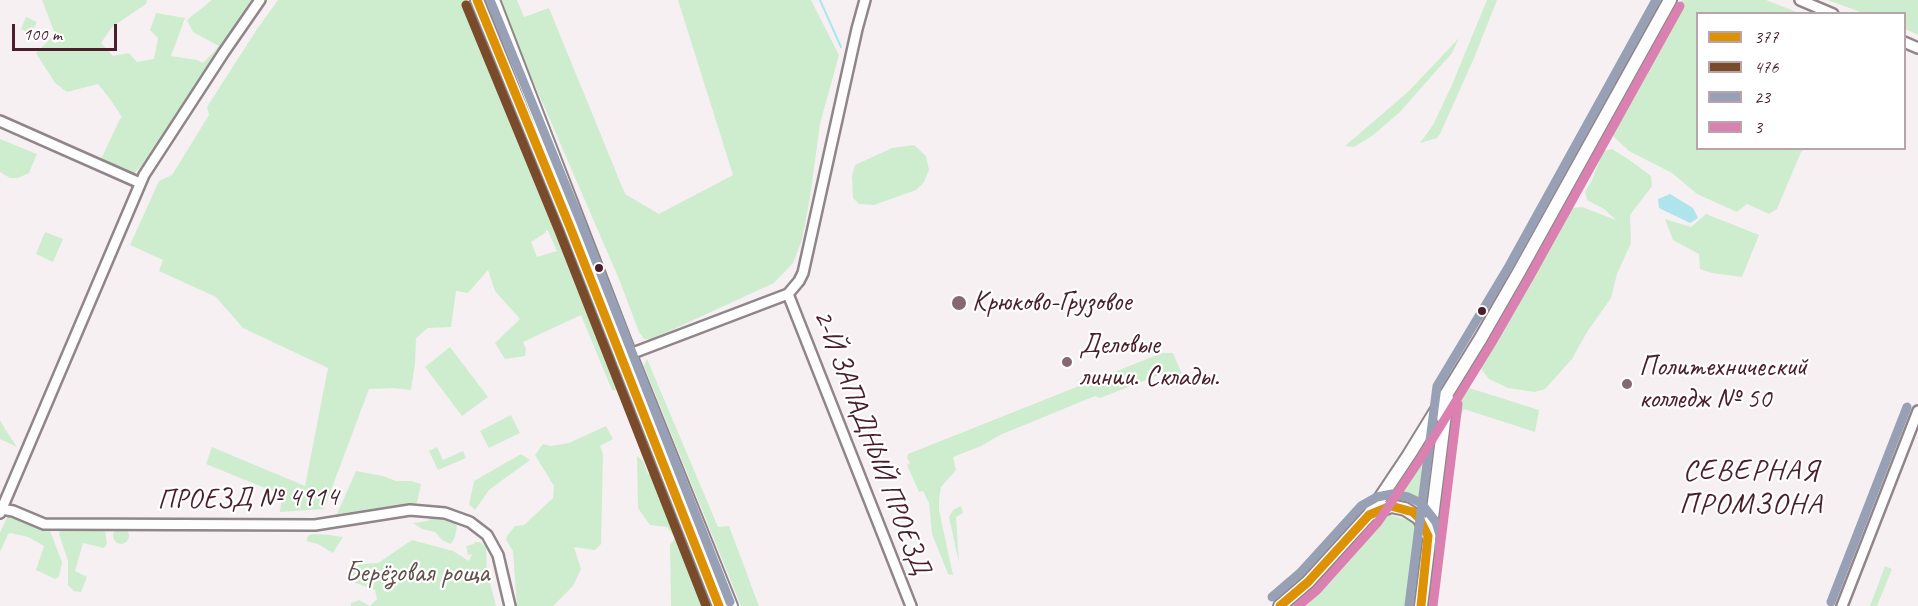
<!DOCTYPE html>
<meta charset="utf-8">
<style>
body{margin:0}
#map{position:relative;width:1918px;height:606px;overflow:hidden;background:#f6f0f3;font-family:Caveat,sans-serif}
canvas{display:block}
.legend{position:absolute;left:1696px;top:12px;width:210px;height:138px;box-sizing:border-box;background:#fff;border:2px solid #b7a5aa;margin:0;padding:8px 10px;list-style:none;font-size:18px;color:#4a1f2b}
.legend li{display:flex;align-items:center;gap:12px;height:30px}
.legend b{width:30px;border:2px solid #b7a5aa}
.scale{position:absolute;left:12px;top:24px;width:105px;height:27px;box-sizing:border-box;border:3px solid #4a1f2b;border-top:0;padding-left:8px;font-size:18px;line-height:21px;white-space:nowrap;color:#4a1f2b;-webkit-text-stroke:4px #fff;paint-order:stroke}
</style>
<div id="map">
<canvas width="1918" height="606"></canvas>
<ul class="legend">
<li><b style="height:8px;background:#dd9206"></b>377</li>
<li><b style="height:8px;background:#7a4b2a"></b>476</li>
<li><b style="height:8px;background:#98a0b5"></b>23</li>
<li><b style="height:8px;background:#db81b1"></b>3</li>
</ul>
<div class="scale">100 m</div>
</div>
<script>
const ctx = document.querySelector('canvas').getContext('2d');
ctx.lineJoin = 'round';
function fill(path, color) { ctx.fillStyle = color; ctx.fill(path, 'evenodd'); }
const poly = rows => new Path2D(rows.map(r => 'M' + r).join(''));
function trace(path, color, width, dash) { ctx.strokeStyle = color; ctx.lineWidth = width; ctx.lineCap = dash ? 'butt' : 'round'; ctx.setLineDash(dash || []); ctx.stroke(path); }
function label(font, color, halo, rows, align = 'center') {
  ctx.font = font + ' Caveat,sans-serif'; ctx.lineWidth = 4.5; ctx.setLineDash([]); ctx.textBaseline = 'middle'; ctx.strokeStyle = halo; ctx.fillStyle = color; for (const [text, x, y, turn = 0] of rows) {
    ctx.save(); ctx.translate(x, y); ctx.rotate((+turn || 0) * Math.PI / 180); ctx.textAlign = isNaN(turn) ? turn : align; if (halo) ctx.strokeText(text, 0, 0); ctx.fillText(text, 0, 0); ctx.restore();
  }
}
fill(poly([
 [42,0,147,0,146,4,112,27,101,43,113,56,129,53,137,62,154,59,158,38,150,30,156,13,185,18,171,56,197,60,203,63,219,46,193,32,187,20,212,0,253,0,165,138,134,174,101,159,120,119,122,117,110,99,98,84,67,92,55,83,36,53,55,34],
 [278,0,470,0,545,181,627,391,612,390,581,315,523,342,526,349,525,356,505,359,495,343,520,319,495,291,488,270,468,293,456,291,451,327,428,328,416,338,415,363,411,390,393,388,369,389,324,509,280,512,282,495,206,464,212,447,305,486,328,368,243,328,216,297,159,271,163,260,130,245,159,181,172,175,209,115,207,107,257,29],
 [547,229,557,251,537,257,531,242,545,233],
 [498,0,517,0,524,17,549,8,625,194,659,214,733,175,678,0,811,0,839,55,820,124,810,197,802,240,793,263,774,283,652,339,644,339,639,332,619,279],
 [1487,0,1497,0,1474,58,1440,134,1437,138,1420,143,1433,125,1451,87],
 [1682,0,1766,0,1799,13,1698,14,1698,148,1805,149,1801,152,1777,209,1769,214,1747,204,1737,212,1697,194,1672,173,1629,151,1612,135,1617,120,1649,56],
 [1828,0,1918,0,1918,35,1905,29,1904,14,1863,13],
 [26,17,37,22,31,34,21,29],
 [1459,38,1452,53,1400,112,1372,136,1354,147,1345,146,1409,91],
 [0,139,37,154,29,173,18,178,10,178,0,172],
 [914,145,926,156,929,170,924,182,916,190,874,205,859,204,853,198,852,176,855,165,892,148],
 [1612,149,1631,161,1651,176,1652,186,1630,215,1631,243,1617,274,1611,298,1587,332,1572,359,1545,389,1535,392,1508,388,1489,379,1478,365,1564,214,1573,208,1582,207,1616,220,1604,209,1587,200,1585,192,1592,180,1603,151],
 [1706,214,1759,235,1742,277,1712,273,1700,269,1699,254,1673,240,1665,219,1691,227],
 [45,232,63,239,53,262,36,254],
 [450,347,488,397,462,416,425,367],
 [1162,353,1173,353,1182,374,1175,376,1169,371,1100,398,1095,396,1000,435,981,446,953,457,956,470,941,487,939,499,939,510,953,575,948,574,932,534,929,503,923,491,919,492,907,465,910,463,907,458,908,454],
 [647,359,718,527,729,526,759,606,741,606,644,366],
 [1466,387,1539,410,1535,432,1464,409,1449,441,1457,401],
 [511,415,520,433,489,448,480,431],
 [0,420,5,429,17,447,0,439],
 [606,426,613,439,600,446,603,454,601,544,595,550,574,547,581,569,573,586,553,606,517,606,513,551,506,540,507,536,515,526,524,525,553,498,554,486,535,455,543,444,551,446,569,443],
 [1429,431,1421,511,1405,502,1387,501],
 [437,447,443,460,463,451,466,458,438,470,429,451],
 [521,454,530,460,489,490,475,510,473,508,469,505,474,481],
 [637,456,643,461,648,474,658,471,682,527,712,606,671,606,670,545,675,538,667,527,650,525,638,508],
 [356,471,383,476,396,481,411,481,421,484,417,503,337,514],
 [961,506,963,513,956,517,959,563,949,517,953,510],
 [1385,513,1413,522,1421,532,1412,606,1296,606,1297,603,1377,515],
 [10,515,18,516,36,526,49,528,62,562,59,577,55,579,36,570,44,546,28,537,11,533,8,534,0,552,0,533,7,517],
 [433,515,451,518,457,526,455,537,451,544,442,540,435,532,422,529,413,523,428,521],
 '113 536a8 8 0 1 1 16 0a8 8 0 1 1-16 0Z',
 [65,529,105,530,107,544,104,548,83,543,75,571,87,577,81,592,74,591,68,585,68,561,59,534,61,530],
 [314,534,329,535,343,537,333,553,318,544,306,541,309,535],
 [412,540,453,551,469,561,472,554,468,555,466,546,474,544,475,542,480,542,486,547,487,571,496,606,351,606,351,603,359,600,370,606,377,599,375,590,353,582,350,570,360,564,378,563],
 [1885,566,1892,569,1877,606,1870,606]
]), '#ceedce');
fill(poly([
 [1670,194,1693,208,1698,218,1690,223,1659,208,1658,199]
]), '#aee5ed');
trace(poly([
 [820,0,841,47]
]), '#aee5ed', 2);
const minor = poly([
 [1800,0,1833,14],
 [1904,42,1918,48],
 [0,121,140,183],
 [788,294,911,606],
 [625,356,788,294,799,281,803,273,857,29,865,0],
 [1,509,13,511,44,524,315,525,410,510,445,513,470,522,487,535,498,555,510,606],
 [0,513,144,175,224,52,260,0],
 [1842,606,1918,411]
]);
const major = poly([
 [477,0,570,227,719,606],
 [493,0,625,342,731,606],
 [1371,514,1391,506,1405,509,1419,518,1428,535],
 [1280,606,1308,582,1369,515,1409,455,1481,338,1519,272,1670,0],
 [1421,606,1447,398]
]);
trace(minor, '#908588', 14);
trace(major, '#908588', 16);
trace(minor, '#fefdfd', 9);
trace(major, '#fefdfd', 12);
trace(poly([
 [477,0,570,227,719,606],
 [1280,606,1308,582,1369,515,1391,506,1413,512,1419,518,1428,536,1421,606]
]), '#dd9206', 9);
trace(poly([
 [466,5,559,231,706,606]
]), '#7a4b2a', 9);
trace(poly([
 [490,0,581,223,730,602],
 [1272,597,1300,573,1361,506,1377,497,1392,494,1408,497,1421,503,1436,522,1440,535,1439,548],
 [1831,602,1907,407],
 [1409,605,1437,386,1509,266,1656,0]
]), '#98a0b5', 9);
trace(poly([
 [1298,606,1317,590,1378,522,1419,461,1491,344,1529,278,1680,6],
 [1433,606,1458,404]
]), '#db81b1', 9);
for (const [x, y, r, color] of [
 [599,268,5,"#4a1f2b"],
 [959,303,8,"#866871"],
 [1482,311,5,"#4a1f2b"],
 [1067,362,6,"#866871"],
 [1627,384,6,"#866871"]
]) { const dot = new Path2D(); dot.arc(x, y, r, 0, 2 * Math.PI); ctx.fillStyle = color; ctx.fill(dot); trace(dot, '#fff', 2); }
label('28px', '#4a1f2b', '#fff', [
 ["Крюково-Грузовое",972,303],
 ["Деловые",1079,346],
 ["линии. Склады.",1079,378],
 ["Политехнический",1639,368],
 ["колледж № 50",1639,400]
], 'left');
label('28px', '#4a1f2b', '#fff', [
 ["2-Й ЗАПАДНЫЙ ПРОЕЗД",871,442,69],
 ["ПРОЕЗД № 4914",248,499,-1]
]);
label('28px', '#63524c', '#fff', [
 ["Берёзовая роща",417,574]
]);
ctx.letterSpacing = '1.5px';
label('30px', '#4a1f2b', '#fff', [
 ["СЕВЕРНАЯ",1751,471],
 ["ПРОМЗОНА",1751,505]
]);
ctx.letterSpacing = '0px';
</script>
